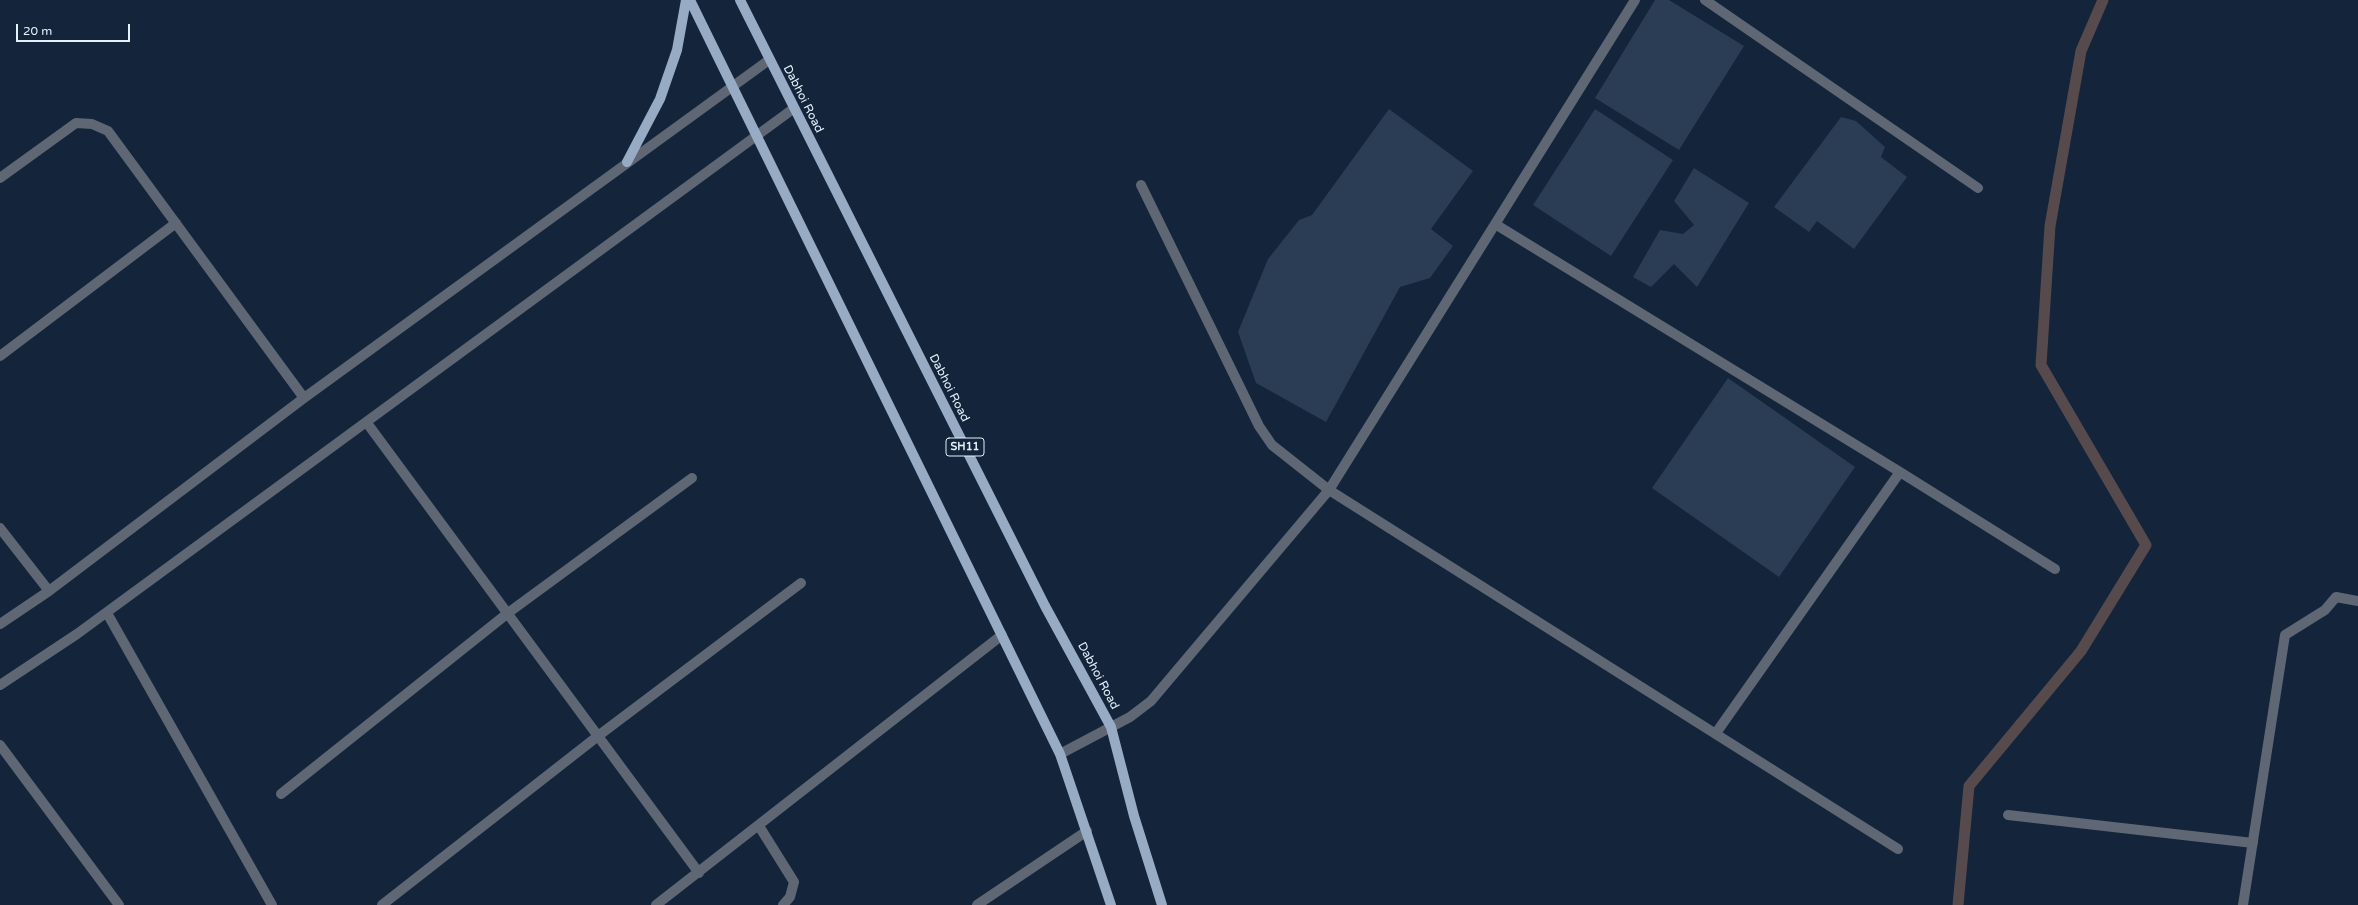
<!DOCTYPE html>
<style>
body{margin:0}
#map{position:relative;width:2358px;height:905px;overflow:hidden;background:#13243b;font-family:"Varela Round",sans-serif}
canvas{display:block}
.scale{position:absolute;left:16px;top:24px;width:114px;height:18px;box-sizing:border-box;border:2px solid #e6f0fc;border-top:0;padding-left:5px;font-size:12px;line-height:14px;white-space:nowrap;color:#e6f0fc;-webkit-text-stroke:3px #13243b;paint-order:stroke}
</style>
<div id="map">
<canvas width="2358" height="905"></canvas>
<div class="scale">20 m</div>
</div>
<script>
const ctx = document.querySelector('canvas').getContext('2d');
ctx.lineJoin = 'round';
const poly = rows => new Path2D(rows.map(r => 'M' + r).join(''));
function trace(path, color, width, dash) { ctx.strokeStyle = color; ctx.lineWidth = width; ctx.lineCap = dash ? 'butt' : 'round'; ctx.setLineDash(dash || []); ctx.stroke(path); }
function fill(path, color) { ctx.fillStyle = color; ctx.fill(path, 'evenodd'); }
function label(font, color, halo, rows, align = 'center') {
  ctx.font = font + ' "Varela Round",sans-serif'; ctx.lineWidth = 3; ctx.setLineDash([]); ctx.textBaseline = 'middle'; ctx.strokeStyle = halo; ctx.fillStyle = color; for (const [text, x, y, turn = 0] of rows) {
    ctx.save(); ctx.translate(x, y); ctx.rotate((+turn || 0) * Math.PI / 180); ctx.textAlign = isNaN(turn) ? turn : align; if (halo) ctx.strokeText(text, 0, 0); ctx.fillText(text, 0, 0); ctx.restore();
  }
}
trace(poly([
 [1958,905,1969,786,2081,651,2146,545,2041,365,2050,226,2081,51,2103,0]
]), '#564a4c', 11);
fill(poly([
 [1655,0,1669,0,1744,46,1679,150,1595,98],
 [1389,109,1473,171,1431,229,1453,246,1430,278,1400,287,1326,422,1256,383,1238,332,1268,259,1299,220,1312,215],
 [1595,109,1673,160,1611,256,1533,205],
 [1841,117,1856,121,1885,147,1881,157,1907,177,1854,249,1817,221,1809,232,1774,207],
 [1694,168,1749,203,1697,287,1674,264,1651,287,1633,277,1660,230,1683,234,1694,225,1674,201],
 [1728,378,1855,467,1779,577,1652,488]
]), '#2a3d55');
trace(poly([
 [1705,0,1978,188],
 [0,178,76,123,92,124,108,131,304,398],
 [1141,185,1259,426,1272,445,1329,490,1635,0],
 [1495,224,1900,472,2055,569],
 [0,356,176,223],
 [367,423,699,873],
 [0,528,49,591],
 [107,613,272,905],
 [0,624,49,591,304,398,769,60],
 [0,685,77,634,793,109],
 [1716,733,1900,472],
 [0,745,119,905],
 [1060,754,1130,717,1151,701,1329,490,1898,849],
 [281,794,508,613,692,478],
 [2008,815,2253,843],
 [759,826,794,882,790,897,783,905],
 [382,905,598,736,801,583],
 [656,905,1002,635],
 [977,905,1087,831],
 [2243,905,2285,635,2325,610,2336,597,2358,601]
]), '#5e6773', 10);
trace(poly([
 [690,0,1060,754,1111,905],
 [740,0,1045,606,1111,727,1134,816,1162,905],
 [627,162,660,99,677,50,686,0]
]), '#98abc4', 10);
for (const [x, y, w] of [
 [965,447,38]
]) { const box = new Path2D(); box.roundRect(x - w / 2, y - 9, w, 18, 3); ctx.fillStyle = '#13243b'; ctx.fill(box); trace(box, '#e6f0fc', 1); }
label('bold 11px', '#e6f0fc', null, [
 ["SH11",965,447]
]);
label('12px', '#e6f0fc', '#13243b', [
 ["Dabhoi Road",803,99,63],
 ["Dabhoi Road",949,388,63],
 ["Dabhoi Road",1098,676,62]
]);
</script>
